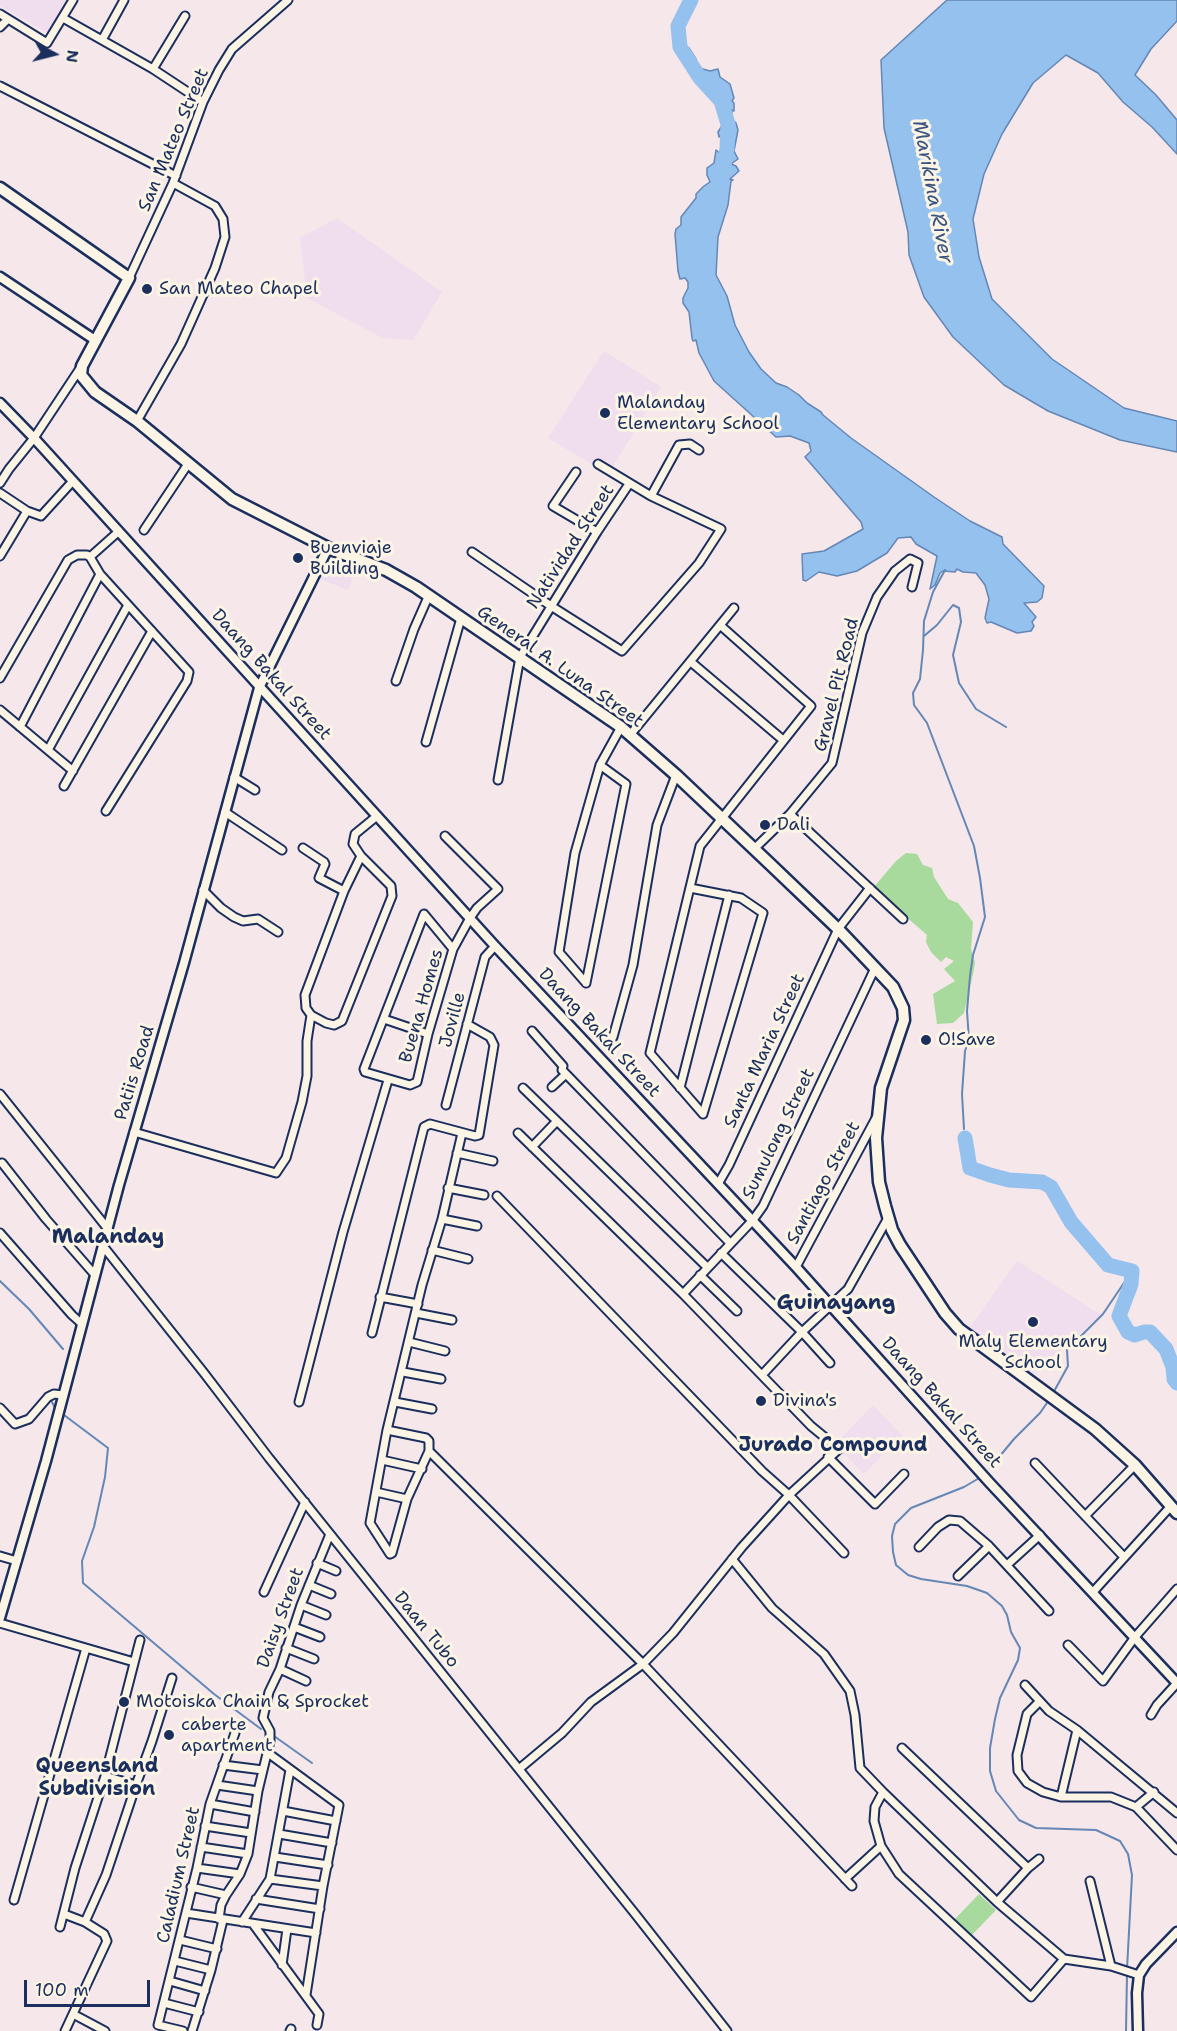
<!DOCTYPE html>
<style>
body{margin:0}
#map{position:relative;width:1177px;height:2031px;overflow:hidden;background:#f5e7ea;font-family:"Shantell Sans",sans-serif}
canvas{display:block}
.north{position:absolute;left:24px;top:24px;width:60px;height:60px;-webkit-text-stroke:4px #fcf5e5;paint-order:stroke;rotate:97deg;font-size:16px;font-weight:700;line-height:24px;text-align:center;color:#1b2f5e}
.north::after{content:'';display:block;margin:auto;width:21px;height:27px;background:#1b2f5e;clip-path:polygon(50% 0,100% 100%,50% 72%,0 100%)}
.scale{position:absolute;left:24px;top:1980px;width:126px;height:27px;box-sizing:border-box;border:3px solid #1b2f5e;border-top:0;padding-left:8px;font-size:18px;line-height:21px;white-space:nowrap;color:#1b2f5e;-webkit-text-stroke:4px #fcf5e5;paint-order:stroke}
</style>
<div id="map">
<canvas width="1177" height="2031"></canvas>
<div class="north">N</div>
<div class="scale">100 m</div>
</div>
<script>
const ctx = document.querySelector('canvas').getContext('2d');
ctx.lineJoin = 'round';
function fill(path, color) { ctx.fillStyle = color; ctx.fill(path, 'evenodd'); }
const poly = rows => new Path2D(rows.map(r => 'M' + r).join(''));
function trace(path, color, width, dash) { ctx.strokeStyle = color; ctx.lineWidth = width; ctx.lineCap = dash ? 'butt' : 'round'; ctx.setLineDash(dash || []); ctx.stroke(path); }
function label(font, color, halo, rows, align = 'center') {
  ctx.font = font + ' "Shantell Sans",sans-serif'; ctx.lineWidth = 6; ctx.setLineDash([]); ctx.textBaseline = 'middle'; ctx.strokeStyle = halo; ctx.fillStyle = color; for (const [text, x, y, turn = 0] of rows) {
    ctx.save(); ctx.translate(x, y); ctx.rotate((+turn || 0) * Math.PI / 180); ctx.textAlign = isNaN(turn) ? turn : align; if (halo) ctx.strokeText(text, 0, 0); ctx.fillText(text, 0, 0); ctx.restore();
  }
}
fill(poly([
 [0,0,70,0,55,29,48,33,0,6],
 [337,218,442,292,413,340,383,338,307,298,300,238],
 [604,351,661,387,612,468,598,460,595,466,548,438],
 [333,553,358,564,348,590,320,579],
 [1017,1261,1101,1315,1032,1375,969,1329],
 [873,1405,902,1435,864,1474,835,1444]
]), '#f0dded');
fill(poly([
 [906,853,917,854,923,865,932,868,934,877,948,899,958,903,973,922,971,949,975,963,973,974,964,1013,953,1023,937,1024,933,994,955,981,944,969,954,961,946,957,941,962,931,952,926,942,927,935,873,888,896,861],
 [979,1894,996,1910,970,1937,953,1921]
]), '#a7da9c');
const water = poly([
 [947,0,1177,0,1177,21,1151,49,1135,75,1156,95,1177,120,1177,154,1152,127,1123,102,1098,73,1066,55,1033,83,1002,134,984,174,973,219,979,257,992,299,1052,359,1124,408,1177,421,1177,452,1120,440,1048,411,1004,385,953,337,924,297,909,255,908,232,884,128,881,60,947,0],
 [689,48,696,59,696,67,710,71,718,69,720,77,730,84,734,98,732,101,734,103,734,111,731,110,730,112,732,112,731,118,736,123,738,130,734,151,738,159,731,164,736,166,739,171,730,179,733,180,731,181,728,205,718,237,716,275,727,296,735,325,749,352,761,369,776,383,787,387,799,395,807,403,821,412,823,415,851,438,934,497,970,521,1002,537,1003,544,1044,586,1042,598,1037,602,1024,603,1036,617,1032,622,1034,626,1031,631,1017,633,991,622,987,623,985,618,989,599,985,585,976,573,963,572,957,569,955,572,943,571,940,573,935,585,930,589,937,556,916,544,911,537,898,538,887,553,857,571,837,576,819,572,806,581,803,580,802,554,824,551,863,529,861,522,805,457,811,451,809,443,790,436,776,437,714,381,699,353,696,340,693,341,692,338,689,312,683,303,683,298,688,288,688,282,685,278,680,279,678,271,675,234,676,229,681,225,681,217,696,198,696,194,704,186,710,182,707,175,707,168,714,163,716,150,721,154,730,147,729,141,724,136,721,135,719,137,718,132,728,116,729,110,712,83,708,82,703,77,694,75,687,69,692,61,692,57,688,54,689,48]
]);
fill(water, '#95c1ef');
trace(water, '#6487b5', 1.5);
trace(poly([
 [945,570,933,592,924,621,923,650,920,679,913,693,914,705,927,723,974,846,980,878,985,917,973,955,970,976,967,1011,969,1040,965,1051,962,1094,964,1129],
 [924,636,937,625,953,605,959,608,961,622,953,655,959,683,976,709,1006,727],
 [0,1281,29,1309,63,1349],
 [1052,1395,1068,1366,1067,1350,1103,1314,1132,1271],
 [52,1402,55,1408],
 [62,1420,64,1415,108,1448,105,1477,94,1527,82,1561,83,1583,214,1694,261,1729],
 [990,1468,1014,1439,1040,1413,1049,1400],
 [981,1477,964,1487,911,1508,895,1524,892,1536,893,1552,896,1565,908,1575,921,1579,967,1586,987,1593,1002,1606,1007,1615,1011,1632,1020,1648,1018,1660,1000,1698,995,1719,990,1748,990,1771,996,1791,1019,1820,1036,1828,1096,1830,1120,1841,1128,1854,1132,1875,1127,1969],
 [274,1736,312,1763],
 [1126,2031,1127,1974]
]), '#6487b5', 2);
trace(poly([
 [691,0,678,26,680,47,700,78,721,101,728,124,727,149,723,170],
 [965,1138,970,1168,990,1175,1009,1180,1042,1182,1051,1187,1071,1222,1108,1265,1132,1271,1131,1284,1119,1316,1128,1332,1135,1335,1144,1332,1150,1332,1166,1349,1173,1367,1174,1379,1177,1383]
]), '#95c1ef', 15);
const minor = poly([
 [0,14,47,43,73,0],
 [63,18,153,69,203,102],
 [0,27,8,19],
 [102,40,124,0],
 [153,69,185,16],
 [0,86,176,176],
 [129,278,173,183,203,102,219,70,232,49,288,0],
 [137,421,181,344,215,268,225,237,223,219,215,206,173,183],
 [576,472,553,506,597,532],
 [0,483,9,469,34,438,81,367],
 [0,493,27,511,41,516,72,482],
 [651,496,679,445,690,444,699,450],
 [144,530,188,464],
 [472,552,551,606,622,651,699,563,721,529,651,496,598,464],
 [0,556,27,511],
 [90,557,100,574,189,672,187,681,106,811],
 [691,662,783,740],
 [0,678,68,560,77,555,87,555,90,557,118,532],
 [396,681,414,629,429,595],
 [0,710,73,771],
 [20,727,100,574],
 [630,735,734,608],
 [426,742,461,618],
 [48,750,128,605],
 [234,777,255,790],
 [498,780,520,657,597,532,629,484],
 [64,786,152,631],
 [225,812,282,850],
 [790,814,903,919],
 [445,836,498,889,477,908,470,918,453,949,428,1034,417,1082,410,1085,365,1072,364,1069,424,914,453,949],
 [303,848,324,862,325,864,319,878,344,891],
 [754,849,790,814,832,763,862,633,877,597,895,571,910,559,918,563,912,587],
 [361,856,344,891,305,995,306,1008,311,1015,326,1023,334,1025,342,1021,392,896,391,886,361,856,353,844,355,834,377,816],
 [690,888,741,898,763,913,703,1114],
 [203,890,221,908,234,917,243,921,258,919,278,932],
 [586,983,559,952,575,853,600,765,621,727],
 [586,983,626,784,600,765],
 [384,1019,428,1034],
 [532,1031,563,1066,562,1070,566,1074,730,1243],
 [613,1037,633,965,657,825,676,775],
 [552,1087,566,1074],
 [523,1088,707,1267],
 [680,1088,729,895],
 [0,1094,108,1229],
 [446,1105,485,957,495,946],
 [703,1114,650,1053,700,846,811,706,720,625],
 [134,1132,276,1173,286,1158,302,1102,307,1076,307,1041,311,1015],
 [518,1133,683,1294,811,1426,839,1449,789,1495,742,1547,673,1633,643,1664,591,1702,562,1733,519,1769],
 [532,1147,556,1122],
 [457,1153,493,1161],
 [2,1163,46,1219,95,1275],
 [718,1184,729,1165,838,929,870,888],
 [448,1188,484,1195],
 [497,1196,762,1471,789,1495,844,1553],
 [442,1219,477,1226],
 [0,1233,72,1315,82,1324],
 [103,1246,204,1373,269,1458,636,1915,727,2031],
 [432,1250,468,1259],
 [721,1253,802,1332,830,1363],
 [796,1267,876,1118],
 [700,1275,737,1311],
 [683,1294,753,1220,763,1206,875,968],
 [380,1297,418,1304],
 [416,1313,452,1320],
 [372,1333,424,1127,430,1124,475,1136,479,1135,494,1045,490,1037,467,1024],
 [409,1342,445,1351],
 [403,1372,441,1379],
 [762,1375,802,1332,848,1289,888,1218],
 [299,1402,343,1232,388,1080],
 [395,1402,432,1409],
 [0,1408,15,1424,29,1419,48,1397,54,1394,63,1395],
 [387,1430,426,1438,429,1441,429,1451,407,1499,392,1553,390,1554,370,1523,387,1430,422,1285,442,1219,462,1133],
 [429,1451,643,1664,852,1886],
 [828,1457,875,1504,904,1474],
 [382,1460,422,1469],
 [1035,1463,1124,1557],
 [376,1492,407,1499],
 [1085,1516,1135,1465],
 [919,1547,938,1527,949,1520,960,1521,989,1546,1049,1611],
 [0,1556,17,1561],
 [732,1559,772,1608,824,1654,850,1691,855,1715,860,1768,883,1792,997,1902,1064,1959,1111,1966,1139,1975],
 [317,1563,336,1571],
 [1007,1565,1040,1535],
 [958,1576,989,1546],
 [309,1585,331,1594],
 [264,1592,305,1502],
 [1093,1592,1171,1506],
 [301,1605,326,1615],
 [0,1623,134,1662],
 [294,1627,320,1637],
 [1068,1645,1103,1681,1135,1637,1177,1589],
 [286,1648,314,1659],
 [280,1669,306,1681],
 [1025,1685,1049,1711,1077,1730,1177,1813],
 [1039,1702,1027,1714,1017,1755,1018,1771,1027,1783,1043,1792,1061,1797,1111,1797,1136,1807,1177,1850],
 [1151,1715,1157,1705,1177,1683],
 [902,1748,1028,1868],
 [268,1753,339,1805,323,1886,306,1995],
 [223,1765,263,1770],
 [136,1785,152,1741,172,1678],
 [217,1785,258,1791],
 [883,1792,875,1807,874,1821,881,1846,899,1874,1031,1997,1064,1959],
 [1061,1797,1077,1730],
 [210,1804,255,1812],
 [1136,1807,1154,1792],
 [283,1811,336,1821],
 [205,1826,251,1833],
 [279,1834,332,1843],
 [201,1847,248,1854],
 [275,1857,328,1865],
 [197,1868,240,1874],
 [270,1879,323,1886],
 [845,1879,881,1846],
 [1090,1881,1111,1966],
 [191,1887,226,1895],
 [256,1899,320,1909],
 [14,1900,86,1648],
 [997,1902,1028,1868,1039,1859],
 [186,1913,316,1933],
 [64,1914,85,1922,106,1875,136,1785,105,1776],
 [219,1919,221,1905,226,1895,240,1874,248,1854,258,1791,270,1741,270,1731,263,1718,269,1692,280,1669,301,1605,330,1534],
 [242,1922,270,1879,290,1770],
 [253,1924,319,2014,317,2025],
 [60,1927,75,1868,105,1776,140,1640],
 [180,1940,217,1949],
 [175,1961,211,1970],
 [282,1965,287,1929],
 [170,1981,205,1991],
 [164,2003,199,2012],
 [73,2014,105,2031],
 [65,2031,107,1941,104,1934,85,1922],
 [183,2031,158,2025,197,1868,210,1804,235,1733],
 [192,2031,211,1970,223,1920],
 [290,2031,291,2029]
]);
const tertiary = poly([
 [0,277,95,340],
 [0,403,34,438,495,946,796,1267,989,1482,1177,1683],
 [0,1618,46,1461,119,1185,184,963,259,688,328,548],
 [1138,2031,1137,1993,1139,1975,1146,1964,1177,1932]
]);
const primary = poly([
 [0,188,129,278,82,366,81,375,95,392,137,421,232,499,328,548,386,570,416,587,621,727,676,775,770,864,838,929,893,987,903,1008,904,1020,881,1088,876,1138,879,1182,885,1206,892,1230,900,1245,945,1313,959,1329,1095,1429,1135,1465,1177,1513]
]);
trace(minor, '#1b2f5e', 11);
trace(tertiary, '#1b2f5e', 13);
trace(primary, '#1b2f5e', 15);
trace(minor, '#fcf5e5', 7);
trace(tertiary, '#fcf5e5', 8);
trace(primary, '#fcf5e5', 10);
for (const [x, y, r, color] of [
 [147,289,6,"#1b2f5e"],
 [605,413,6,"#1b2f5e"],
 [298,558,6,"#1b2f5e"],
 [765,825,6,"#1b2f5e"],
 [926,1040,6,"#1b2f5e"],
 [1033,1322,6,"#1b2f5e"],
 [761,1401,6,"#1b2f5e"],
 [124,1702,6,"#1b2f5e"],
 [169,1735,6,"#1b2f5e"]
]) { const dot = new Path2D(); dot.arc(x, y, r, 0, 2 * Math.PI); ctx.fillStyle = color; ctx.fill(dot); trace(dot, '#fcf5e5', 2); }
label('18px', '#1b2f5e', '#fcf5e5', [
 ["San Mateo Street",174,140,-67],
 ["Natividad Street",571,547,-57],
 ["General A. Luna Street",560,667,35],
 ["Daang Bakal Street",271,675,48],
 ["Gravel Pit Road",837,685,-76],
 ["Buena Homes",422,1006,-74],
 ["Joville",453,1020,-75],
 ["Daang Bakal Street",599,1033,47],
 ["Santa Maria Street",765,1051,-65],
 ["Patiis Road",135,1073,-73],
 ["Sumulong Street",779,1134,-64],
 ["Santiago Street",824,1183,-62],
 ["Daang Bakal Street",941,1403,48],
 ["Daisy Street",281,1618,-70],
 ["Daan Tubo",426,1630,51],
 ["Caladium Street",179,1875,-77]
]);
label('18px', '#1b2f5e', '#fcf5e5', [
 ["San Mateo Chapel",159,289],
 ["Malanday",617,403],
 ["Elementary School",617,424],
 ["Buenviaje",310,548],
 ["Building",310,569],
 ["Dali",777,825],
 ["O!Save",938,1040],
 ["Maly Elementary",1033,1342,"center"],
 ["School",1033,1363,"center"],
 ["Divina's",773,1401],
 ["Motoiska Chain & Sprocket",136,1702],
 ["caberte",181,1725],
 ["apartment",181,1746]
], 'left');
label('italic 20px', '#3a5482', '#fcf5e5', [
 ["Marikina River",932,192,79]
]);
label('bold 20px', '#1b2f5e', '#fcf5e5', [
 ["Jurado Compound",833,1446],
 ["Queensland",97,1767],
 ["Subdivision",97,1790]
]);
label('bold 21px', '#1b2f5e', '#fcf5e5', [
 ["Malanday",108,1238],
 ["Guinayang",836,1304]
]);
</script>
